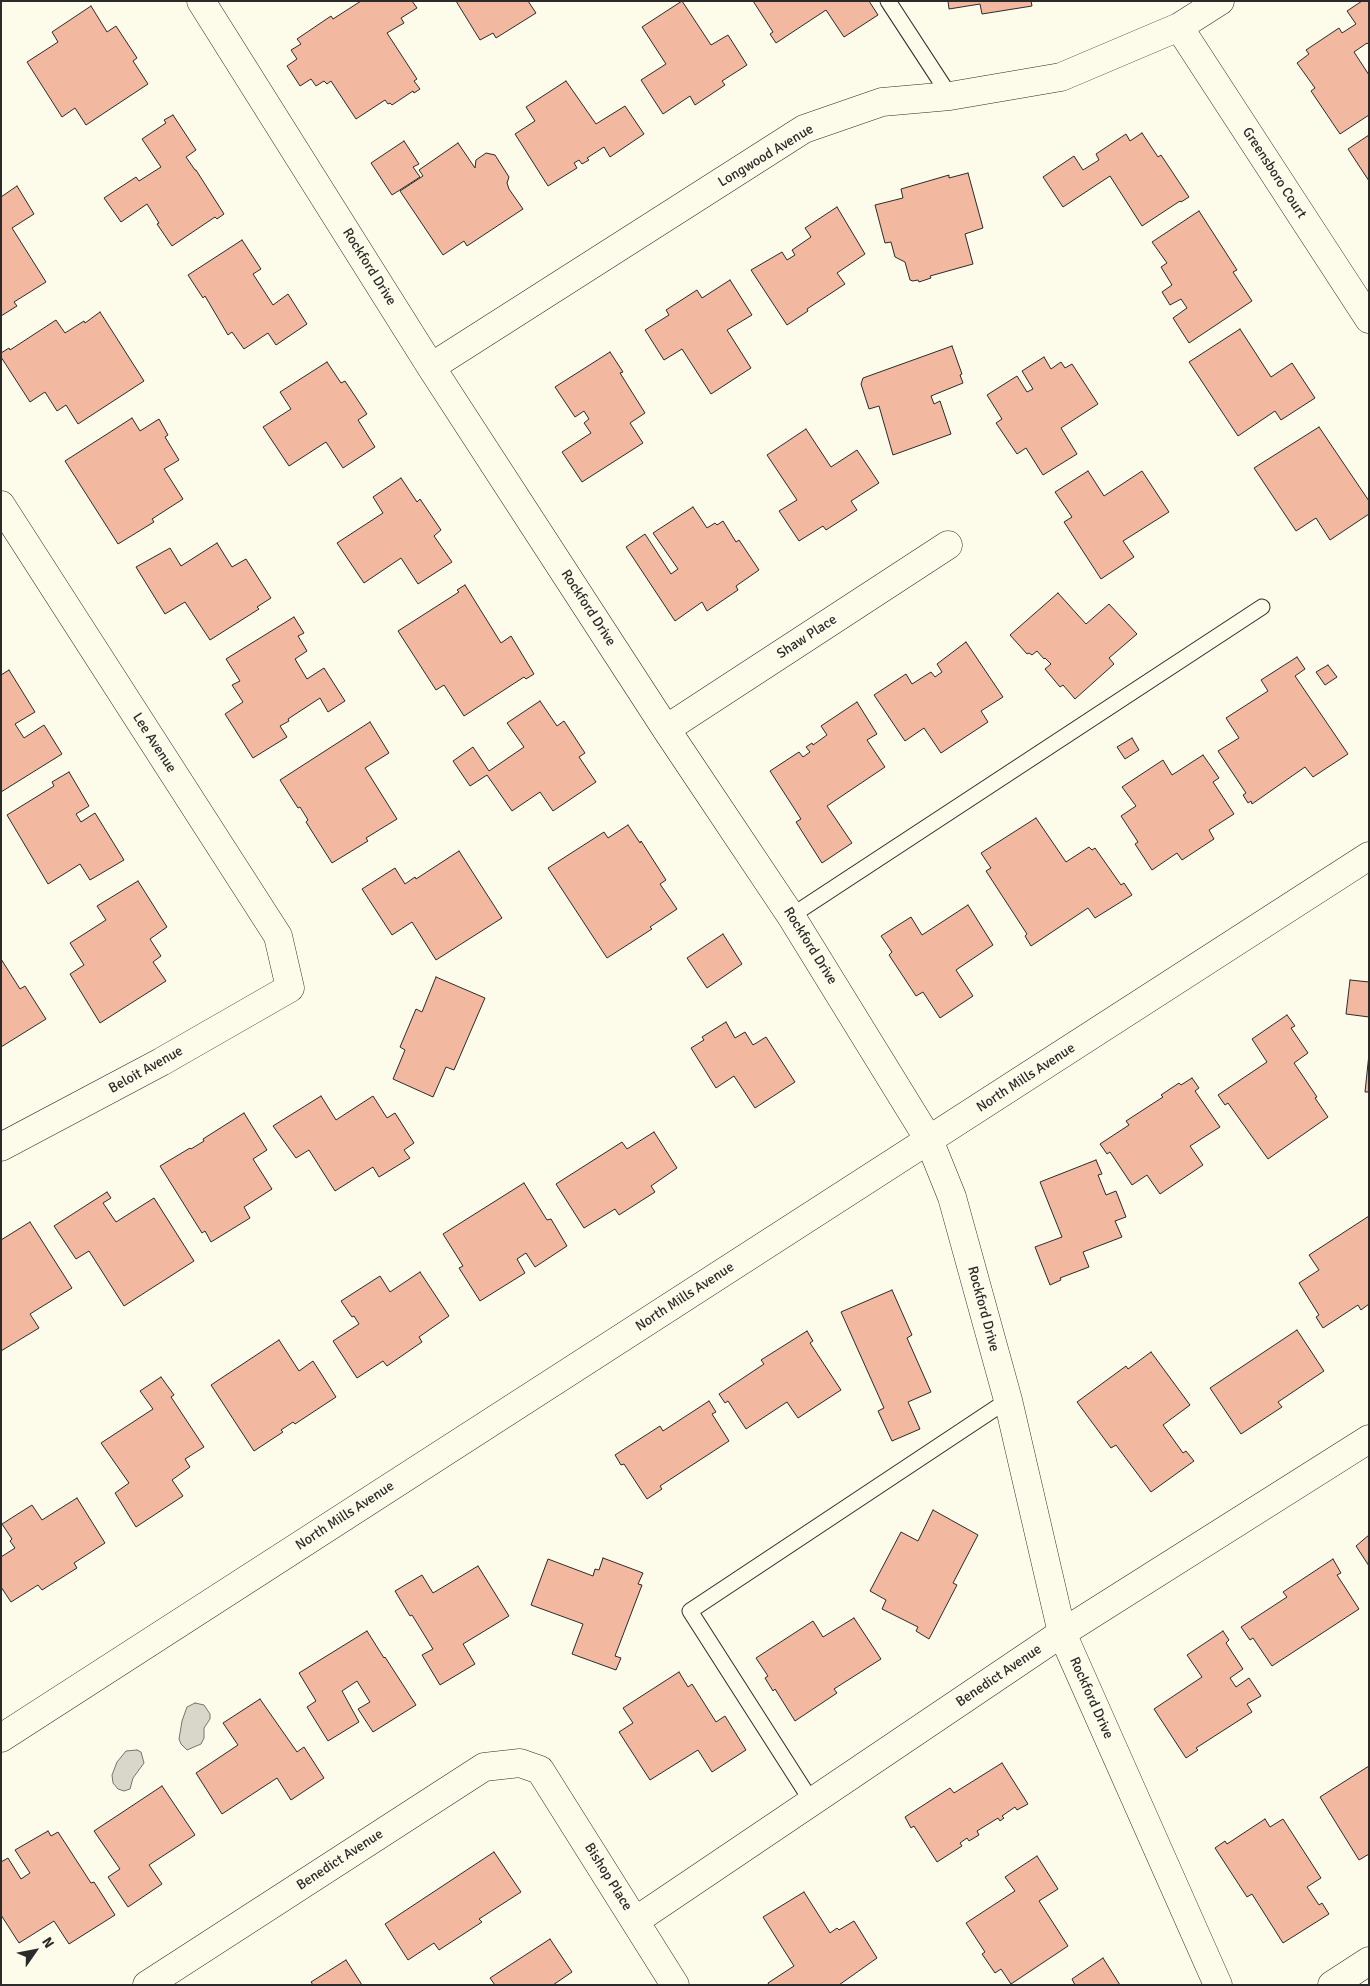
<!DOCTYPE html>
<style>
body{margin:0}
#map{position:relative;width:1370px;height:1986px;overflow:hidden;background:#fdfbea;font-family:Signika,sans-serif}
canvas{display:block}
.frame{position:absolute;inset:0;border:2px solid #2b2b2b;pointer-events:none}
.north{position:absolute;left:10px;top:1926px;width:50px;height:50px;-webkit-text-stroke:4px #fdfbea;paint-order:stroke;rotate:57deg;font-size:14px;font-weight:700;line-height:20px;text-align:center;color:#2b2b2b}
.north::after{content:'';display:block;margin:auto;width:18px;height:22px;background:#2b2b2b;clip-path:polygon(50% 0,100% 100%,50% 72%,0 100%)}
</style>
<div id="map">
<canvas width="1370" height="1986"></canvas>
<div class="frame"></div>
<div class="north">N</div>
</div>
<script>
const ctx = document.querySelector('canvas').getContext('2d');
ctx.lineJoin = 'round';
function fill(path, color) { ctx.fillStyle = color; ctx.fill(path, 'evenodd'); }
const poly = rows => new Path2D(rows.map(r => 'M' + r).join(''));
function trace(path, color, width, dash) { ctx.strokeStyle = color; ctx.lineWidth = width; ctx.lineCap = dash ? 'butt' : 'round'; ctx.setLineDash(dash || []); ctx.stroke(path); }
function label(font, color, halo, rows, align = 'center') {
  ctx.font = font + ' Signika,sans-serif'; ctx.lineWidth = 4; ctx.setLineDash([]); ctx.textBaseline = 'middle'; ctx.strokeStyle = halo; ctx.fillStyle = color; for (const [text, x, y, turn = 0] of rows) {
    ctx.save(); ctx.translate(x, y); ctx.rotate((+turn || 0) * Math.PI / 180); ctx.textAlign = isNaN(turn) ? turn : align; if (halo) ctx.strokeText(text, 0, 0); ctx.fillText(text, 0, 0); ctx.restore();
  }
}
const water = poly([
 [195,1703,204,1705,210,1714,210,1719,204,1728,204,1738,201,1744,187,1750,181,1744,179,1739,182,1721,187,1707,195,1703],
 [137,1750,141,1752,144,1763,133,1778,130,1789,124,1791,118,1789,113,1783,112,1775,117,1762,126,1751,137,1750]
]);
fill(water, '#d8d7c9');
trace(water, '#74746e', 1);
const building = poly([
 [361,1,412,1,417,8,401,18,404,23,387,33,417,79,414,81,420,89,414,93,413,91,392,105,390,103,388,104,385,100,356,119,331,81,327,84,324,81,316,86,311,79,300,86,287,66,297,59,291,50,301,44,297,39,331,16,333,19,361,1],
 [456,1,528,1,536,13,496,38,493,33,480,40,456,1],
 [682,1,711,45,728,35,747,65,722,81,725,85,695,105,690,96,663,114,641,80,666,64,642,27,682,1],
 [753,1,869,1,878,15,844,37,826,10,776,43,770,34,773,32,753,1],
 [948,1,1031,1,1032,6,982,14,980,4,949,9,948,1],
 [1362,1,1369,1,1369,45,1367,43,1354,52,1369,75,1369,115,1340,134,1311,91,1315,88,1297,63,1309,54,1306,50,1339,28,1342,33,1356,24,1347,11,1362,1],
 [91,6,107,32,116,26,137,58,133,61,148,84,86,125,75,108,62,117,27,62,58,42,52,32,91,6],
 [566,81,596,124,625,106,644,134,610,157,604,147,587,158,589,160,582,164,579,160,574,163,577,168,548,186,515,134,535,121,526,107,566,81],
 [173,115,196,150,186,157,195,170,196,170,224,214,217,219,215,217,172,246,157,224,159,223,147,204,121,222,104,198,136,177,139,181,161,167,142,139,166,123,164,120,173,115],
 [1142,133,1158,157,1161,155,1189,197,1181,202,1180,201,1142,226,1110,176,1063,207,1043,177,1074,156,1083,170,1099,160,1096,154,1126,134,1130,141,1142,133],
 [1369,135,1369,181,1348,149,1369,135],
 [404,141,419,164,413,167,420,177,392,195,371,163,404,141],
 [458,143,475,168,476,160,486,153,495,155,509,177,507,183,509,189,523,209,467,246,464,241,443,255,400,191,423,176,419,170,458,143],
 [968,173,983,228,965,234,973,264,930,276,931,278,919,282,918,280,913,281,910,280,905,262,895,257,891,242,885,243,875,205,903,198,901,189,949,175,949,178,968,173],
 [17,186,34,214,12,228,46,282,14,302,17,306,1,316,1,197,17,186],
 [837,207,865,254,837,273,845,284,807,309,808,311,787,325,751,270,782,252,787,260,795,255,792,250,811,237,805,228,837,207],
 [1199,211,1237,270,1233,272,1252,301,1189,343,1173,318,1187,308,1181,299,1170,305,1162,292,1172,285,1161,267,1167,263,1152,242,1199,211],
 [242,240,261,269,253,274,273,305,288,294,307,324,276,345,268,333,244,349,232,332,228,335,205,296,203,298,188,275,242,240],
 [730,280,752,315,727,330,751,368,711,394,682,349,664,360,645,330,669,315,666,310,697,290,702,298,730,280],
 [100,312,144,381,78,424,66,405,57,411,45,392,30,402,1,357,1,353,9,348,10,350,56,320,65,333,84,321,85,323,100,312],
 [1240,329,1271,377,1292,363,1315,398,1281,420,1275,411,1238,436,1189,362,1240,329],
 [952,346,962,374,960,375,963,383,931,396,934,404,940,401,951,434,893,455,879,406,869,409,861,384,863,378,952,346],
 [610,352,623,372,620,373,645,413,630,423,643,443,582,482,562,452,591,433,584,423,589,419,584,411,575,417,555,387,610,352],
 [1044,357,1051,369,1061,362,1065,368,1072,364,1098,404,1061,428,1077,454,1043,475,1026,448,1017,454,996,423,1002,419,987,395,1017,376,1027,392,1033,389,1022,371,1044,357],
 [327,362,341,383,345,381,367,414,358,420,375,447,343,468,326,442,289,466,263,427,291,409,280,392,327,362],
 [132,418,140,431,159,419,168,435,165,437,179,460,164,469,183,499,152,519,154,522,118,544,65,461,132,418],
 [1319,427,1369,501,1369,514,1330,540,1316,518,1296,531,1254,468,1319,427],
 [806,429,831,467,857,450,879,483,851,501,857,510,826,530,823,526,799,541,779,511,797,500,767,455,806,429],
 [1088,471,1104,496,1142,471,1169,512,1123,541,1134,557,1101,579,1064,522,1072,517,1055,492,1088,471],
 [401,478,417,502,420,499,441,530,434,536,452,562,418,584,401,558,364,583,337,543,383,513,373,497,401,478],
 [693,507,707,528,715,523,717,525,723,521,736,542,739,540,759,570,736,586,738,590,707,611,702,602,675,621,626,547,645,534,671,574,678,569,653,533,693,507],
 [217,543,232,567,246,559,271,598,257,607,259,609,210,640,185,602,165,614,136,567,170,548,181,566,217,543],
 [465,585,501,643,511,636,534,674,526,679,524,677,464,716,444,685,436,690,398,631,459,592,457,590,465,585],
 [1058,593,1086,624,1109,604,1137,634,1109,658,1114,664,1075,699,1063,685,1060,687,1045,669,1051,664,1045,658,1044,659,1037,651,1032,655,1029,653,1027,654,1010,635,1058,593],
 [294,617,304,633,298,636,307,651,295,659,307,679,324,668,345,701,328,712,320,698,288,719,289,721,280,726,287,737,253,758,225,714,243,702,232,685,240,681,226,659,294,617],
 [966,642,1003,697,981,711,988,722,941,753,924,728,905,741,874,695,906,674,912,684,931,672,935,677,942,672,937,664,966,642],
 [1297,657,1305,669,1295,676,1348,754,1313,777,1305,767,1252,804,1251,801,1248,803,1243,795,1246,793,1218,751,1239,738,1226,718,1268,691,1261,680,1297,657],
 [1328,665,1337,677,1325,685,1316,672,1328,665],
 [9,670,35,712,15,724,24,738,44,725,62,754,1,792,1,675,9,670],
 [540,701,557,726,564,721,585,753,579,757,596,782,553,811,540,792,512,811,487,775,470,786,453,761,473,747,489,771,524,747,507,723,540,701],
 [857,702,877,734,867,740,885,767,827,806,852,843,822,863,796,822,801,819,770,771,799,752,803,757,810,752,806,747,812,743,813,745,827,735,821,726,857,702],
 [370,722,389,753,365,768,397,819,366,838,368,841,332,863,306,822,308,820,300,807,298,808,280,780,370,722],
 [1132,738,1139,750,1125,759,1117,747,1132,738],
 [1203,755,1219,778,1213,782,1234,814,1209,830,1214,839,1182,860,1177,853,1152,870,1135,844,1138,842,1121,816,1136,806,1122,787,1163,760,1172,775,1203,755],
 [69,772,89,806,76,814,81,822,95,813,124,860,90,880,80,864,48,884,7,815,54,786,52,782,69,772],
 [1036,818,1066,862,1089,847,1092,850,1095,848,1121,885,1124,883,1132,895,1095,918,1088,908,1031,946,1025,936,1027,934,986,871,991,868,981,853,1036,818],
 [628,825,640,843,641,841,666,880,660,884,677,909,650,927,652,929,607,958,548,868,604,832,608,838,628,825],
 [459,851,502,918,436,960,412,922,392,935,362,889,395,868,405,884,415,877,416,879,459,851],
 [138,881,167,927,150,939,161,956,153,962,166,981,100,1023,70,974,84,965,70,943,106,920,97,906,138,881],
 [968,905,993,945,956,970,973,996,940,1018,923,992,916,996,889,955,892,952,881,936,911,917,922,935,968,905],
 [723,934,742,964,707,988,687,958,723,934],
 [1,959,20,989,25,986,46,1019,1,1047,1,959],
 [436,977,485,998,454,1070,446,1067,433,1097,393,1079,405,1050,400,1047,416,1009,422,1012,436,977],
 [1350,980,1369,982,1369,1017,1346,1014,1350,980],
 [1287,1015,1295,1026,1291,1028,1308,1053,1294,1063,1317,1097,1315,1098,1328,1117,1268,1159,1228,1103,1225,1105,1218,1095,1267,1062,1252,1039,1287,1015],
 [726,1022,735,1038,745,1032,753,1045,766,1037,795,1082,755,1108,734,1076,716,1088,691,1048,704,1040,702,1037,726,1022],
 [1369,1054,1369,1092,1365,1092,1369,1054],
 [1192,1078,1199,1088,1195,1091,1220,1127,1190,1146,1203,1165,1160,1194,1147,1175,1132,1185,1110,1152,1107,1154,1100,1144,1129,1125,1126,1121,1163,1097,1161,1095,1179,1083,1181,1085,1192,1078],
 [321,1096,336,1120,373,1096,387,1118,395,1113,414,1143,404,1150,410,1158,379,1177,373,1167,335,1191,309,1150,296,1158,273,1126,321,1096],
 [244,1113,267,1150,253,1159,272,1189,244,1207,250,1218,211,1242,205,1231,202,1233,160,1166,190,1148,191,1149,204,1141,203,1139,244,1113],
 [654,1132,677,1168,651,1186,655,1192,619,1215,615,1209,584,1228,556,1184,622,1142,627,1149,654,1132],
 [1096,1160,1102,1174,1098,1175,1106,1195,1116,1191,1126,1217,1115,1221,1122,1237,1083,1252,1089,1267,1060,1278,1061,1280,1050,1285,1035,1247,1062,1237,1040,1182,1096,1160],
 [524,1183,547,1220,551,1219,567,1246,535,1267,526,1253,517,1259,525,1273,480,1301,459,1268,463,1266,443,1234,524,1183],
 [107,1192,111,1198,103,1203,116,1222,154,1198,194,1261,124,1306,89,1251,76,1259,54,1226,107,1192],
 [1369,1216,1369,1304,1361,1310,1358,1305,1323,1328,1316,1317,1319,1315,1299,1283,1319,1270,1309,1255,1369,1216],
 [30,1222,72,1288,30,1314,39,1328,1,1351,1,1240,30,1222],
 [420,1272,449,1316,419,1337,422,1342,387,1366,383,1361,357,1378,333,1341,359,1324,354,1316,352,1317,341,1301,380,1276,390,1292,420,1272],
 [892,1290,912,1335,907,1338,931,1392,908,1402,920,1429,892,1441,878,1411,884,1408,841,1312,892,1290],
 [1297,1330,1324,1371,1278,1402,1282,1407,1241,1434,1210,1388,1297,1330],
 [807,1331,813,1341,810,1343,841,1390,798,1418,787,1402,746,1429,728,1401,725,1403,719,1394,764,1364,761,1360,807,1331],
 [279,1340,299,1371,313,1361,336,1397,295,1424,293,1422,281,1430,283,1432,254,1451,211,1385,279,1340],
 [1151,1352,1190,1405,1163,1425,1183,1453,1186,1451,1194,1461,1151,1492,1116,1445,1111,1448,1077,1402,1126,1366,1128,1369,1151,1352],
 [161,1377,174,1395,171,1397,204,1447,185,1459,190,1467,172,1480,183,1496,136,1527,115,1493,129,1483,101,1443,153,1409,140,1391,161,1377],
 [709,1401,716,1412,712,1414,729,1441,660,1486,662,1489,647,1499,624,1464,621,1465,615,1455,660,1426,663,1431,709,1401],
 [77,1498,105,1543,74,1563,77,1568,42,1590,38,1585,11,1602,1,1587,1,1557,15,1548,10,1541,12,1539,2,1524,32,1505,42,1520,77,1498],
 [933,1510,978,1535,953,1583,957,1585,929,1639,916,1631,918,1627,882,1609,886,1600,870,1591,901,1532,918,1541,933,1510],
 [1369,1535,1369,1566,1356,1546,1369,1535],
 [603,1558,643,1573,638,1584,642,1585,615,1656,621,1658,616,1670,572,1654,583,1624,531,1605,548,1559,593,1576,595,1569,599,1570,603,1558],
 [1333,1559,1341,1573,1337,1575,1359,1609,1272,1666,1253,1638,1250,1640,1241,1627,1287,1597,1283,1592,1333,1559],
 [478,1566,509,1616,463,1644,475,1664,440,1685,422,1655,433,1649,412,1615,410,1616,395,1591,422,1575,433,1593,478,1566],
 [854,1618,881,1659,834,1689,837,1693,795,1721,775,1689,773,1691,765,1678,768,1676,756,1658,813,1621,823,1637,854,1618],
 [367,1631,384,1658,385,1657,416,1705,373,1732,358,1709,370,1702,357,1681,342,1691,359,1722,328,1741,307,1707,316,1701,299,1673,367,1631],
 [1223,1631,1229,1640,1226,1643,1243,1669,1230,1678,1236,1687,1249,1678,1261,1696,1247,1704,1252,1712,1196,1748,1198,1750,1186,1758,1154,1709,1202,1677,1187,1655,1223,1631],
 [679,1672,688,1687,692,1684,716,1722,725,1716,746,1750,712,1772,698,1750,650,1780,619,1732,633,1723,623,1708,679,1672],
 [260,1699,297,1752,304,1747,324,1778,291,1800,277,1778,222,1814,196,1773,238,1745,223,1723,260,1699],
 [1002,1763,1028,1804,1017,1810,1015,1807,1002,1816,1004,1818,1000,1821,998,1818,977,1831,979,1835,969,1841,967,1838,960,1843,962,1846,937,1862,914,1826,911,1828,905,1817,950,1788,954,1793,1002,1763],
 [1369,1766,1369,1854,1359,1860,1320,1797,1369,1766],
 [162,1786,195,1835,149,1865,162,1884,128,1907,108,1877,120,1869,94,1831,162,1786],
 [1265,1819,1270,1827,1283,1819,1321,1878,1307,1887,1319,1905,1322,1903,1329,1914,1283,1943,1252,1894,1247,1897,1215,1848,1225,1841,1227,1844,1265,1819],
 [48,1831,51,1836,58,1832,91,1883,94,1882,115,1915,69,1944,54,1921,19,1943,1,1915,1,1862,8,1858,21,1879,30,1873,15,1850,48,1831],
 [494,1852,521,1892,479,1919,482,1922,439,1950,434,1943,408,1960,385,1924,494,1852],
 [1037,1856,1058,1889,1039,1901,1068,1946,1011,1984,1001,1969,995,1973,982,1954,985,1952,966,1923,1015,1891,1005,1877,1037,1856],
 [804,1892,830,1933,837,1928,839,1930,854,1921,877,1958,839,1985,769,1985,768,1983,794,1966,763,1917,804,1892],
 [550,1939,572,1972,553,1985,495,1985,490,1978,550,1939],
 [1103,1958,1120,1985,1075,1985,1072,1979,1103,1958],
 [346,1960,362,1985,313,1985,311,1982,346,1960]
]);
fill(building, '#f2b8a0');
trace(building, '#2b2b2b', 1);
const service = poly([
 [888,1,950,96],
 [791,916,1262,607],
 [812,1802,690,1611,1008,1400]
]);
const minor = poly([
 [201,1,431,367,666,729,791,916,929,1140,952,1197,1008,1400,1062,1633,1218,1985],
 [1179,27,1369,319],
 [431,367,804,129,882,102,950,96,1061,77,1179,27,1220,1],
 [1,505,278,936,290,988,161,1062,1,1147],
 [666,729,948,545],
 [635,1921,1062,1633,1369,1439],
 [147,1985,484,1767,520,1763,540,1770,675,1985],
 [1332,1985,1369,1961]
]);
const secondary = poly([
 [1,1738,1369,856]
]);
trace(service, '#2b2b2b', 17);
trace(minor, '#2b2b2b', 29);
trace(secondary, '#2b2b2b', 29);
trace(service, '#fdfbea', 15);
trace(minor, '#fdfbea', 28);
trace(secondary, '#fdfbea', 28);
label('14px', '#2b2b2b', '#fdfbea', [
 ["Longwood Avenue",766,156,-31],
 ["Greensboro Court",1274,173,57],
 ["Rockford Drive",369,267,58],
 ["Rockford Drive",588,608,57],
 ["Shaw Place",807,637,-33],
 ["Lee Avenue",154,743,57],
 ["Rockford Drive",810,946,58],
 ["Beloit Avenue",146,1070,-29],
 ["North Mills Avenue",1026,1078,-33],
 ["North Mills Avenue",685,1297,-33],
 ["Rockford Drive",983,1309,75],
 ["North Mills Avenue",345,1516,-33],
 ["Benedict Avenue",999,1676,-34],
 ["Rockford Drive",1091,1698,66],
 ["Benedict Avenue",340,1860,-33],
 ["Bishop Place",608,1877,58]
]);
</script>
